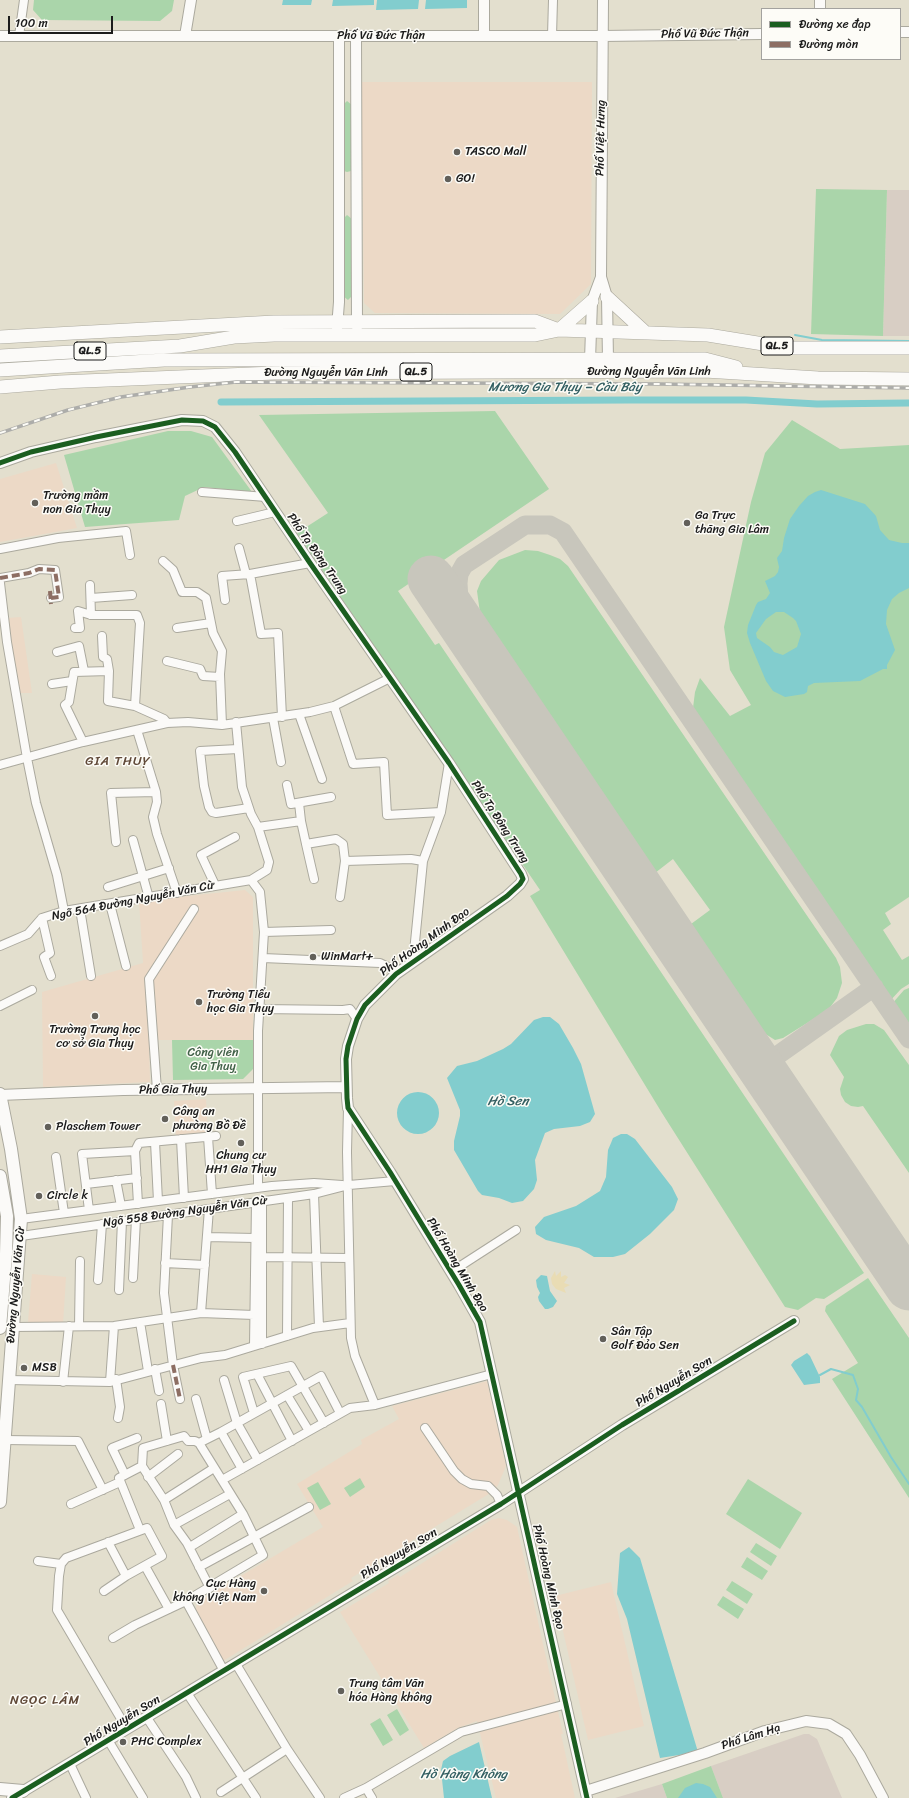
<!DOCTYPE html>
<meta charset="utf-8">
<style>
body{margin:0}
#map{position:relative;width:909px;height:1798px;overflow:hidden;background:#e3dfce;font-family:Sriracha,sans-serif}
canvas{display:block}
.legend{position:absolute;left:761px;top:8px;width:140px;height:52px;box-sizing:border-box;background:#fdfcf7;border:1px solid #a3a29f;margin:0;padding:5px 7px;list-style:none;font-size:12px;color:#1c1c1c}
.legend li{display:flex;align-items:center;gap:8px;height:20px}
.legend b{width:20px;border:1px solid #a3a29f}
.scale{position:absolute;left:8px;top:16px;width:105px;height:18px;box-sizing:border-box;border:2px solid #1c1c1c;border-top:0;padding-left:5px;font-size:12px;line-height:14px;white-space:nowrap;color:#1c1c1c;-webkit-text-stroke:3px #fdfcf7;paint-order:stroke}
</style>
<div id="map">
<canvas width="909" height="1798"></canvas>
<ul class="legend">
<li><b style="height:5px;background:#1b5e20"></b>Đường xe đạp</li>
<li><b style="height:5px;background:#8d6e63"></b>Đường mòn</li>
</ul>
<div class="scale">100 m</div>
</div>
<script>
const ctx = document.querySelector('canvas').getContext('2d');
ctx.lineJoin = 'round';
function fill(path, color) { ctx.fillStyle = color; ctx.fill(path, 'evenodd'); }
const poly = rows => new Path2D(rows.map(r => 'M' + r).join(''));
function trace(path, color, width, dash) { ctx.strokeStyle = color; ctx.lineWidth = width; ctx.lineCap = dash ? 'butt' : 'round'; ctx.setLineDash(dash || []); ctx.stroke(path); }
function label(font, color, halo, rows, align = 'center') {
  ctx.font = font + ' Sriracha,sans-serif'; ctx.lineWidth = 3; ctx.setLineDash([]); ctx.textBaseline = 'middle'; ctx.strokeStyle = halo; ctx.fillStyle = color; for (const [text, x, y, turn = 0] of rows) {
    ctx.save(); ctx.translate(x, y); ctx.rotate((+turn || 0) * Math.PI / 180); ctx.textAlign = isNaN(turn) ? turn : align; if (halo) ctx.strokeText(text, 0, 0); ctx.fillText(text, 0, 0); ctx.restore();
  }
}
fill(poly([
 [361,82,592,82,591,284,560,314,375,313,364,303],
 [56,463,77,528,0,542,0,479],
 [21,617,32,693,19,693,7,618],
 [245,890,253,897,253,1040,149,1040,150,1082,43,1087,42,992,143,963,139,901],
 [206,1099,208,1134,176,1136,174,1101],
 [32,1274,66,1277,63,1324,28,1322],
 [487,1381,506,1466,498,1485,492,1492,351,1578,353,1581,223,1661,196,1609,197,1602,323,1527,297,1484,362,1444,361,1440,399,1419,392,1406],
 [499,1518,507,1520,517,1527,563,1734,561,1734,575,1798,496,1798,477,1721,458,1728,424,1748,340,1612,389,1583,388,1581,398,1575,400,1577,491,1520],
 [611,1582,644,1726,588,1740,555,1596]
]), '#ecd9c6');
fill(poly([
 [887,190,909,190,909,336,883,336],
 [804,1734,809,1734,817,1739,842,1798,723,1798,711,1766],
 [662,1784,667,1798,615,1798]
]), '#d8cec4');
fill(poly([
 [34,0,174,0,172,11,160,21,42,20,33,10],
 [347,101,352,105,352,167,351,171,347,172,344,171,343,167,343,105],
 [816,189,887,190,883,336,811,334],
 [347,215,352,219,352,296,348,300,343,296,343,219],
 [495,411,549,489,398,591,435,645,439,643,864,1273,824,1299,816,1298,798,1310,785,1307,662,1113,530,896,540,890,297,533,328,513,259,415],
 [792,420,840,449,909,445,909,897,885,913,891,924,883,930,902,960,909,956,909,984,901,989,889,1002,694,719,693,708,695,692,700,678,730,716,751,705,730,670,724,627,751,502,765,453],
 [168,431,191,431,212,437,252,492,204,487,185,496,179,520,85,527,64,455],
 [525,550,538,551,550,555,560,559,568,566,836,958,840,967,842,983,837,998,828,1010,783,1038,775,1040,767,1035,758,1027,691,924,710,910,673,859,655,873,480,613,477,591,481,581,499,560],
 [909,988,909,1030,891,1005,904,990],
 [866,1024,874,1024,884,1030,909,1065,909,1173,863,1106,858,1107,851,1106,845,1102,841,1095,840,1089,844,1077,830,1055,839,1036,847,1030],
 [172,1040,253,1040,253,1069,243,1079,173,1080],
 [868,1278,909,1338,909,1498,832,1379,858,1363,825,1311,826,1306],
 [360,1478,365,1487,350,1497,344,1488],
 [748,1479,802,1513,780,1549,726,1514],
 [318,1482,331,1504,320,1510,307,1488],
 [756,1543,777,1556,771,1566,750,1552],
 [747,1557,768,1571,762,1580,741,1567],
 [732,1581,753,1594,747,1604,726,1590],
 [723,1596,744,1609,738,1619,717,1605],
 [397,1709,409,1730,400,1736,387,1715],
 [380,1718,393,1740,383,1746,370,1724],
 [711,1766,723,1798,667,1798,662,1784]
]), '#aad5aa');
fill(poly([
 [555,1271,556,1276,561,1271,561,1277,565,1275,568,1277,564,1283,570,1285,564,1288,566,1293,556,1289,552,1284,551,1278]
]), '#e9dcb4');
fill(poly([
 [283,0,312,0,311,5,282,5],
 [333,0,374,0,374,5,332,6],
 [377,0,419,0,418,9,376,10],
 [426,0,467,0,467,8,425,9],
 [821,490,865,504,876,516,880,530,889,540,902,543,909,543,909,588,899,593,892,599,887,610,886,624,895,650,887,665,887,669,883,669,860,681,814,683,808,686,807,692,804,694,785,697,773,691,766,681,750,643,747,633,748,625,756,605,758,602,766,599,770,593,765,581,775,576,778,572,779,567,777,558,782,551,784,538,790,519,799,506,808,496,815,492],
 [776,612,784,612,793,618,796,621,801,634,797,647,783,655,774,652,770,647,757,638,756,633,766,619],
 [543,1017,550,1017,559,1024,573,1048,581,1064,595,1114,590,1122,580,1126,554,1129,545,1133,535,1160,537,1180,534,1189,523,1201,512,1203,499,1198,482,1195,478,1191,454,1150,454,1141,460,1116,460,1110,447,1078,457,1066,477,1061,503,1049,511,1044,534,1020],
 '397 1113a21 21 0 1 1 42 0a21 21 0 1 1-42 0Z',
 [621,1134,627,1134,635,1139,672,1187,678,1199,674,1210,650,1234,625,1254,613,1257,594,1257,579,1248,546,1240,536,1234,535,1227,544,1217,576,1206,600,1191,606,1177,608,1150,611,1143,613,1138],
 [541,1275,547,1276,550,1291,557,1301,553,1307,548,1309,545,1309,539,1301,538,1297,540,1293,537,1287,536,1280],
 [807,1353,810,1356,820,1377,820,1383,804,1385,791,1365,794,1361],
 [629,1547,640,1558,698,1752,660,1758,627,1619,617,1594,620,1553],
 [479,1742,492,1798,444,1798,441,1770,443,1761,450,1756],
 [696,1783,703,1784,710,1787,717,1798,678,1798,685,1788]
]), '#82cdce');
trace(poly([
 [795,335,822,340,909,341],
 [820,1375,831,1369,853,1375,858,1389,856,1400,862,1407,891,1457,909,1484]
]), '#82cdce', 2);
trace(poly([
 [221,402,629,400,746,400,817,404,909,403]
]), '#82cdce', 7);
trace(poly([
 [468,634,459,600,458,583,459,574,464,565,525,525,550,525,563,532,909,1039],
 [761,1067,874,987]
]), '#c8c6bc', 19);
trace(poly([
 [431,579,909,1287]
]), '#c8c6bc', 47);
const minor = poly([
 [19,36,24,0],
 [552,36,553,0],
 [202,492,266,497],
 [237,521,275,512],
 [239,548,246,574],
 [0,549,58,538,126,531,130,555],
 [163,561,173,570,182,592,197,592,206,598,213,633,222,651,220,674,222,725],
 [250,574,261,634,278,633,282,717],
 [0,578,29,573,39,569,55,570,59,597,51,598],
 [0,583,7,642,27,758,36,803,57,875,64,911],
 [90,585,91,615,137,615,140,623,135,706,164,719,167,723],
 [91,598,132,595],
 [225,600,222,576,250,574,310,563],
 [75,628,80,628,78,611,91,615],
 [177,628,211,623],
 [102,636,103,657,107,659,109,671,108,701,135,706],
 [57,652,79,646,84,671],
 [167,661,200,669,203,676,220,677],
 [52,684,72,681],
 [334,706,353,764,384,762,387,815,441,812],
 [299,714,322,779],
 [273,718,281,762],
 [137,730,156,792,157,802,153,817,157,834,177,893],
 [83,742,65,705,69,702,74,672,109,671],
 [238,749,200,751,204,786,209,807,212,812,216,813,249,808],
 [0,765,83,742,167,723,188,722,222,725,310,712,334,706,390,678],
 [287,785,291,804,331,797],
 [299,803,301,821],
 [258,827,301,821,306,844,336,839,343,844,345,861,411,859,423,861],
 [133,840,149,898],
 [116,842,111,793,156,792],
 [306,844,314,879],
 [251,880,260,892,264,932,258,1031,258,1188],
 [215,885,201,855,235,837],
 [108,887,169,868],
 [340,897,345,861],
 [110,904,126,966],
 [80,909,91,976],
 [42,918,50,953,44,957,51,976],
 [264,932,331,930],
 [0,946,28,934,42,918,64,911,251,880,267,870,269,862,258,827,251,814,242,787,236,722],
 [263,958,380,963,390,968,396,974],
 [413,962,423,861,441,812,449,763],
 [0,1006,32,990],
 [260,1009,343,1010,350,1009,357,1019],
 [157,1090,149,979,194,909],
 [348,1108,347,1152,351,1338,355,1356,375,1405],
 [208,1137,212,1194],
 [181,1139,184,1198],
 [155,1142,158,1201],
 [135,1151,138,1204],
 [56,1157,64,1213],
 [116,1180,121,1206],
 [86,1184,137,1178],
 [314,1194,319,1327],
 [89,1210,82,1154,135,1151,139,1143,216,1136],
 [168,1215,164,1293,173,1365,180,1399],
 [21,1219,272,1186,314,1183,342,1185],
 [21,1236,314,1194,349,1185,395,1181],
 [207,1237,255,1238],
 [258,1257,349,1258],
 [165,1263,205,1265],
 [451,1272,516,1230],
 [133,1278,136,1219],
 [98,1280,102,1224],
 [119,1290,122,1221],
 [201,1313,209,1209],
 [140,1322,148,1371],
 [79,1326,80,1261],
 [13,1327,114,1326,201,1313,254,1315],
 [287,1336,288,1198],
 [262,1344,262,1201],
 [254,1346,256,1202],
 [155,1369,159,1391],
 [257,1374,292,1441],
 [116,1379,120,1407,118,1418],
 [9,1380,110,1382,201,1358,225,1355,313,1328,350,1323],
 [224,1380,237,1423,258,1460],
 [63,1382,69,1326],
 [110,1382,114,1326],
 [287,1395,309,1431],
 [196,1399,207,1439],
 [161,1404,167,1441],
 [254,1413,243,1377,291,1366,324,1423],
 [425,1428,454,1471,462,1479,471,1484,488,1486,497,1495,501,1504],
 [221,1432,242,1469],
 [5,1440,78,1441,103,1490],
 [199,1443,243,1514,263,1555,186,1601,224,1671],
 [125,1475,112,1448,137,1438],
 [148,1477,178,1454],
 [222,1480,350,1408,375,1405,492,1374],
 [164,1500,214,1468],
 [71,1504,120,1482],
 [174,1525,230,1494],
 [140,1530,119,1478,142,1466],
 [108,1542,126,1576],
 [190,1547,243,1514],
 [38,1561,61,1564],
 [145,1566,169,1609],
 [199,1567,309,1507],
 [210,1588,187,1543,174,1525,164,1500,142,1466,143,1448,184,1436,188,1441,195,1441,199,1443,221,1432,321,1376,340,1413],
 [104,1591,126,1576,162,1556,147,1528,66,1558,61,1564,59,1576,57,1610,127,1729],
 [113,1638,135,1625,186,1601],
 [236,1664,287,1749,320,1798],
 [187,1693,256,1798],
 [147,1718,186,1777,196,1798],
 [108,1740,143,1798],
 [70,1764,86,1798],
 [366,1788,372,1798],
 [221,1792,287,1749],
 [344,1798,366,1788,461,1732,567,1704]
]);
const tertiary = poly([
 [603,0,601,277,607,297,608,360],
 [820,9,820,0],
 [900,32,909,32],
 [0,36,602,36,762,34],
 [185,36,191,0],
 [356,36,357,327],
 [484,36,484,0],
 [337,328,339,302,339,36],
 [590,360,592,301,601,277],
 [0,463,31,452,96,437,182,420,203,421,215,427,235,452,310,563,449,763,521,874,523,879,520,884,507,896,396,974,365,1005,357,1019,348,1046,346,1059,347,1098,348,1108,390,1172,459,1285,480,1322,587,1798],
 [0,1095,123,1090,346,1087],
 [586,1791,705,1753,765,1731,806,1721,829,1724,846,1734,860,1755,883,1798],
 [12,1798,501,1504,622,1425,794,1321]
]);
const primary = poly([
 [0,1094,11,1149,21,1219,0,1502],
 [0,1176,7,1216,6,1254,0,1328],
 [0,1789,23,1791]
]);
const trunk = poly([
 [607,297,646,333],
 [0,337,274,322,535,321,559,330,708,335,788,348,909,348],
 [0,356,180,346,234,337,274,335,535,335,559,330,592,301],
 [0,370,164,360,705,359,736,367],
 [0,387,60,382,274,373,705,371,818,378,909,379]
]);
trace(minor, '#aba99e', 10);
trace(tertiary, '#aba99e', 12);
trace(primary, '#aba99e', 14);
trace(trunk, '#aba99e', 14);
trace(minor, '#fbfaf8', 8);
trace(tertiary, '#fbfaf8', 10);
trace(primary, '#fbfaf8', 12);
trace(trunk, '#fbfaf8', 13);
const rail = poly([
 [0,433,68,410,121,397,190,387,236,382,659,384,909,388]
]);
trace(rail, '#adadaa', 3.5);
trace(rail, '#fdfcf7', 2, [6]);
trace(poly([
 [0,578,29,573,39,569,55,570,59,597,51,598],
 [50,591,51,604],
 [173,1365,180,1399]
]), '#8d6e63', 4, [8, 4]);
trace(poly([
 [0,463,31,452,96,437,182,420,203,421,215,427,235,452,310,563,449,763,521,874,523,879,520,884,507,896,396,974,365,1005,357,1019,348,1046,346,1059,347,1098,348,1108,390,1172,459,1285,480,1322,587,1798],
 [12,1798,501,1504,622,1425,794,1321]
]), '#1b5e20', 5);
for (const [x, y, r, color] of [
 [457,152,4,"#62605a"],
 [448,179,4,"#62605a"],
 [35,503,4,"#62605a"],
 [687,523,4,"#62605a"],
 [313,957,4,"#62605a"],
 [199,1002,4,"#62605a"],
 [95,1016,4,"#62605a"],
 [165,1119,4,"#62605a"],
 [48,1127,4,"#62605a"],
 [241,1143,4,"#62605a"],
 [39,1196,4,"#62605a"],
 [603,1339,4,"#62605a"],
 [24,1368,4,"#62605a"],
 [264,1591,4,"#62605a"],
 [341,1691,4,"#62605a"],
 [123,1742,4,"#62605a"]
]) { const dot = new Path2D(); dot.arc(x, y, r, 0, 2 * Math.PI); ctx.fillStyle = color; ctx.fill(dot); trace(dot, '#fdfcf7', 1.5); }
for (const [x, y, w] of [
 [777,346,32],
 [90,351,32],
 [416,372,32]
]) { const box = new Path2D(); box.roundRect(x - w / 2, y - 9, w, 18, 3); ctx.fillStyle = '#fdfcf7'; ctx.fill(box); trace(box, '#1c1c1c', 1); }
label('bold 11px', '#1c1c1c', null, [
 ["QL.5",777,346],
 ["QL.5",90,351],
 ["QL.5",416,372]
]);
label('12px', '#1c1c1c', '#fdfcf7', [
 ["Phố Vũ Đức Thận",705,34,-1],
 ["Phố Vũ Đức Thận",381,36],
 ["Phố Việt Hưng",601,138,-89],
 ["Đường Nguyễn Văn Linh",649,372],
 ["Đường Nguyễn Văn Linh",326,373],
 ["Phố Tạ Đông Trung",317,554,55],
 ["Phố Tạ Đông Trung",500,822,57],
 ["Ngõ 564 Đường Nguyễn Văn Cừ",133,901,-11],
 ["Phố Hoàng Minh Đạo",425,942,-36],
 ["Phố Gia Thụy",173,1090,-1],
 ["Ngõ 558 Đường Nguyễn Văn Cừ",185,1212,-8],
 ["Phố Hoàng Minh Đạo",457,1265,59],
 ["Đường Nguyễn Văn Cừ",16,1285,-85],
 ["Phố Nguyễn Sơn",674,1382,-31],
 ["Phố Nguyễn Sơn",399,1554,-31],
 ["Phố Hoàng Minh Đạo",548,1577,77],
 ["Phố Nguyễn Sơn",122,1721,-31],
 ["Phố Lâm Hạ",751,1737,-18]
]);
label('12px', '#1c1c1c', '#fdfcf7', [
 ["TASCO Mall",465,152],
 ["GO!",456,179],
 ["Trường mầm",43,496],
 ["non Gia Thụy",43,510],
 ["Ga Trực",695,516],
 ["thăng Gia Lâm",695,530],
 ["WinMart+",321,957],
 ["Trường Tiểu",207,995],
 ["học Gia Thụy",207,1009],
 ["Trường Trung học",95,1030,"center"],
 ["cơ sở Gia Thụy",95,1044,"center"],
 ["Công an",173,1112],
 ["phường Bồ Đề",173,1126],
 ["Plaschem Tower",56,1127],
 ["Chung cư",241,1156,"center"],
 ["HH1 Gia Thụy",241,1170,"center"],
 ["Circle k",47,1196],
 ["Sân Tập",611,1332],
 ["Golf Đảo Sen",611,1346],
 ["MSB",32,1368],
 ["Cục Hàng",256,1584,"right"],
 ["không Việt Nam",256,1598,"right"],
 ["Trung tâm Văn",349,1684],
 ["hóa Hàng không",349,1698],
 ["PHC Complex",131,1742]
], 'left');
label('12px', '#426249', '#fdfcf7', [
 ["Công viên",213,1053],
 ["Gia Thuỵ",213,1067]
]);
label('italic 13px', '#346063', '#fdfcf7', [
 ["Mương Gia Thụy – Cầu Bây",565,388],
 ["Hồ Sen",508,1102],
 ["Hồ Hàng Không",464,1775]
]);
ctx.letterSpacing = '1px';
label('13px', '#614a39', '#fdfcf7', [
 ["GIA THUỴ",118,762],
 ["NGỌC LÂM",45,1701]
]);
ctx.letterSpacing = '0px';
</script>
